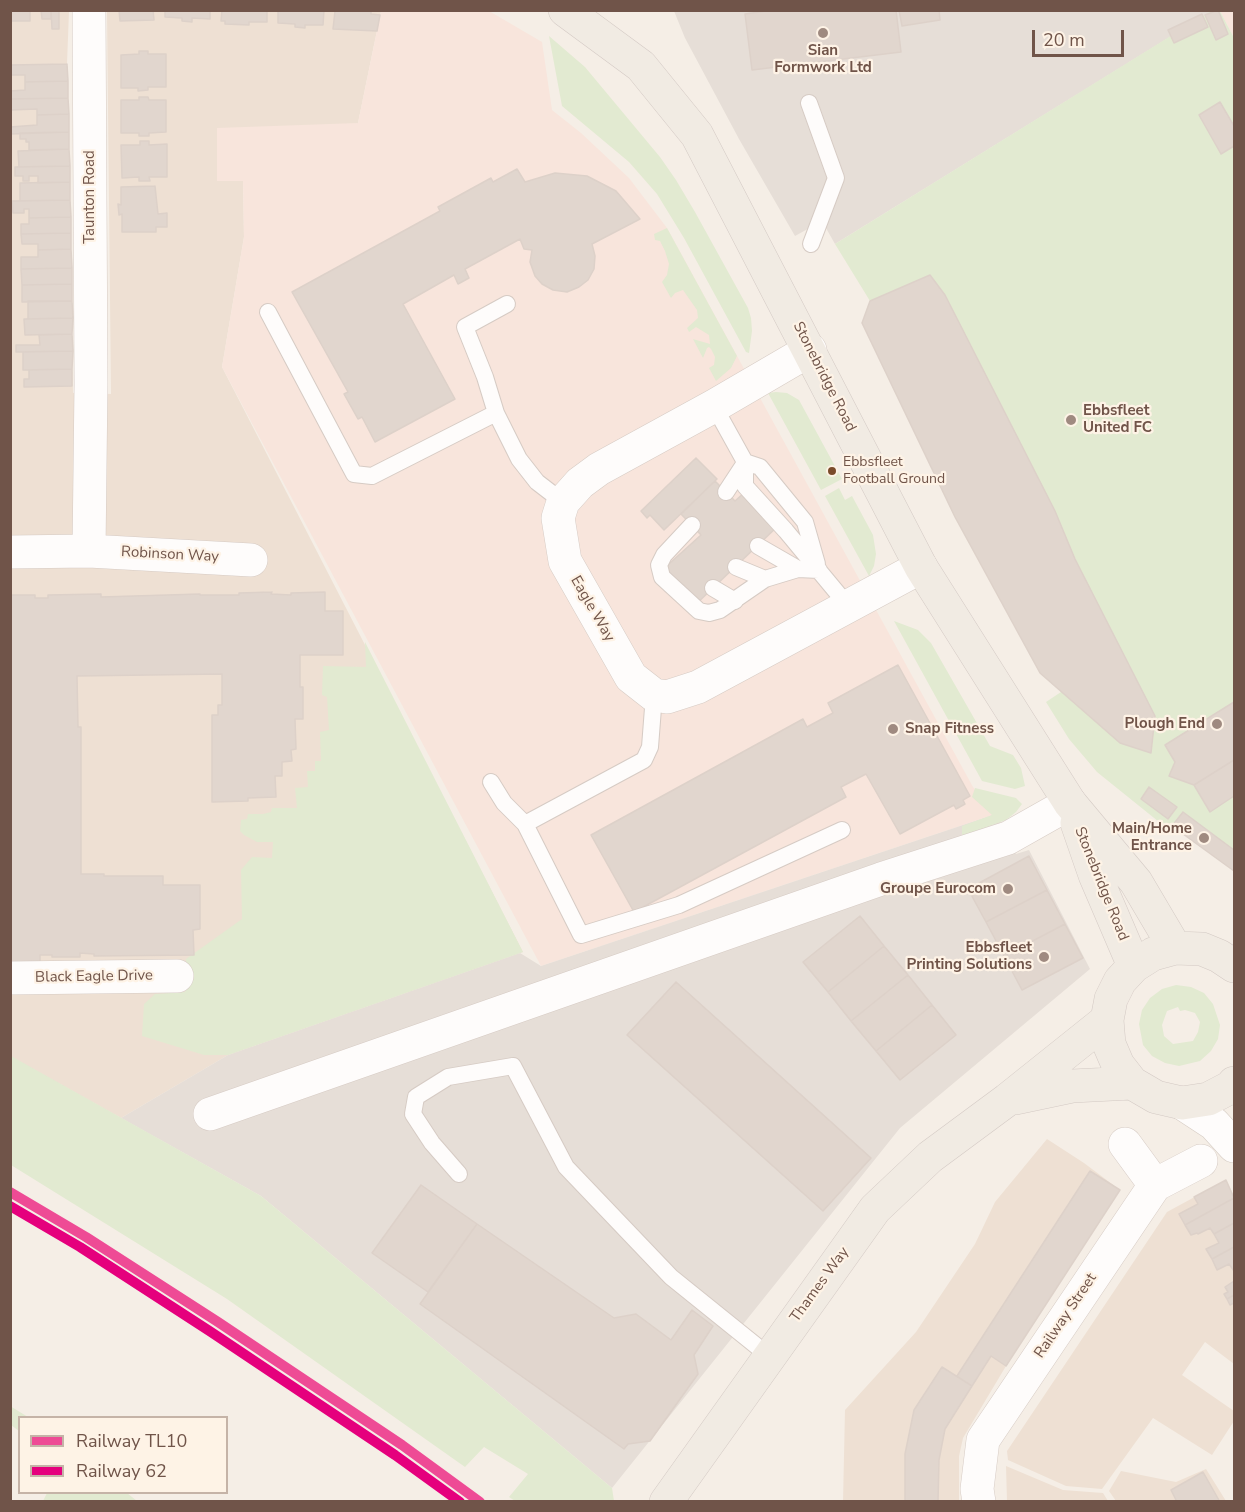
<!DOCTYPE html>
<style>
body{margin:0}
#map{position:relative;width:1245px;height:1512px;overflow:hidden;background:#f5eee6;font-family:"Nunito Sans",sans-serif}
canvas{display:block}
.frame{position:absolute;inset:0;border:12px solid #705449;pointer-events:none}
.legend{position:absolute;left:18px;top:1416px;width:210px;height:78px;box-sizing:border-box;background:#fef3e6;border:2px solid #c5b3a7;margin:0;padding:8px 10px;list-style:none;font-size:18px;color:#705449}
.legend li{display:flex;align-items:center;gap:12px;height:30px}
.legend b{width:30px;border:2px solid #c5b3a7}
.scale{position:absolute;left:1032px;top:30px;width:92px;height:27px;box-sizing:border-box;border:3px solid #705449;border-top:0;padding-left:8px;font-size:18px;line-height:21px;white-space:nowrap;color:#705449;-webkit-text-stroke:4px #fef3e6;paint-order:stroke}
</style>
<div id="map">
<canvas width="1245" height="1512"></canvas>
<div class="frame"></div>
<ul class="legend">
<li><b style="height:8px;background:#ee4b95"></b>Railway TL10</li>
<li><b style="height:8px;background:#e5007d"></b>Railway 62</li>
</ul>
<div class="scale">20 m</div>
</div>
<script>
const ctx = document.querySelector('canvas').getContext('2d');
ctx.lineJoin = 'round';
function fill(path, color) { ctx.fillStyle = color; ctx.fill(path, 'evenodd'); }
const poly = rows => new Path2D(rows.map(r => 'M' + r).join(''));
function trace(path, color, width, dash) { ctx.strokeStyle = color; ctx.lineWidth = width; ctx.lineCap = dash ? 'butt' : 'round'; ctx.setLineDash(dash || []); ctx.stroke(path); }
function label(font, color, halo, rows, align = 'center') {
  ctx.font = font + ' "Nunito Sans",sans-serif'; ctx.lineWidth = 4.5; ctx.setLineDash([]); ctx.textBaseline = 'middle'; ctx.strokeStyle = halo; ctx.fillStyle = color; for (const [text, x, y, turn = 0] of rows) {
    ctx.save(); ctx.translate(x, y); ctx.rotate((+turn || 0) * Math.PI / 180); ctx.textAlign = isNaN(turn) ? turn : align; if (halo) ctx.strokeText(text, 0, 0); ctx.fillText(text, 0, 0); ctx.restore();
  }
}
fill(poly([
 [11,11,69,11,67,64,73,393,111,394,107,11,381,11,358,123,217,181,243,181,244,237,222,367,523,952,228,1055,121,1118,11,1057],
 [1047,1139,1084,1163,1120,1190,1006,1366,963,1438,959,1456,959,1501,843,1502,845,1410,916,1332,975,1244,995,1202],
 [1226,1180,1234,1196,1234,1364,1205,1342,1182,1375,1234,1411,1234,1421,1212,1455,1153,1418,1102,1489,1066,1486,1008,1460,1007,1451,1167,1212],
 [1006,1466,1063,1490,1103,1493,1108,1501,1007,1501],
 [1206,1469,1226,1501,1116,1501,1109,1491,1121,1471,1176,1482]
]), '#eee0d3');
fill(poly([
 [381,11,489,11,542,42,552,110,581,133,629,178,667,228,973,787,996,814,541,966,222,367,244,237,243,181,217,181,217,128,358,123],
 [1220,11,1234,11,1234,38]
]), '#f8e5dc');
fill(poly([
 [674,11,1212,11,835,244,822,221,795,236,739,139,685,38],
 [996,814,1016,854,1029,850,1090,969,900,1128,612,1488,261,1196,121,1118,228,1055,520,953,541,966]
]), '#e6ded7');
fill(poly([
 [1211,11,1220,11,1234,38,1234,871,1172,826,1169,830,1097,772,1069,739,1046,702,1061,692,1040,673,955,517,862,323,870,301,835,244],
 [549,36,585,67,660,157,676,180,695,212,748,308,751,318,752,331,749,353,746,352,684,238,657,194,629,162,562,106],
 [667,228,737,356,731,368,716,381,709,368,714,365,715,357,711,349,709,347,707,348,703,358,693,339,710,344,709,335,696,327,689,332,687,328,698,318,697,310,683,290,675,293,671,298,662,282,667,275,669,264,665,251,660,241,655,240,654,234],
 [776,392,787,393,799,400,842,479,821,490,768,393],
 [839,488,845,500,852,496,873,535,876,554,874,566,869,576,825,496],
 [894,621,918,630,931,643,990,746,1013,755,1021,768,1025,786,1015,789,982,781],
 [365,642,523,952,228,1055,204,1055,142,1036,144,1004,155,994,185,992,186,959,242,919,241,870,252,857,272,858,273,842,257,842,244,835,240,831,241,820,247,819,248,814,263,814,271,812,272,808,297,808,295,788,308,787,307,771,315,771,315,761,321,761,320,732,329,730,327,697,322,695,323,666,366,667],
 [975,788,1016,798,1022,804,1016,812,1006,820,962,836,962,826,992,815,972,797],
 [1176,985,1191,987,1204,993,1213,1004,1220,1025,1218,1039,1211,1051,1200,1061,1179,1066,1165,1063,1152,1056,1143,1045,1139,1024,1142,1010,1150,998,1162,989],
 [1178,1007,1180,1011,1185,1010,1195,1013,1200,1022,1198,1032,1193,1041,1173,1044,1164,1036,1162,1025,1167,1011],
 [11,1056,261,1196,612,1488,614,1501,515,1501,509,1497,528,1474,484,1447,465,1467,227,1299,11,1165],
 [10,1406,28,1417,20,1418,19,1431,11,1425],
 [47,1493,127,1493,137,1501,43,1501]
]), '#e2ead1');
const building = poly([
 [11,10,30,10,30,21,11,21,11,10],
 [41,10,51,10,51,19,42,19,41,10],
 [51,10,59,10,59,29,52,29,51,10],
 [119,10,153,10,154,20,120,21,119,10],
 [165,10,210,10,210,19,192,18,192,22,182,21,182,18,165,17,165,10],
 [222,10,267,10,267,22,249,22,249,25,225,24,225,21,221,21,222,10],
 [278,10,324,10,323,25,305,25,305,28,295,27,295,24,278,23,278,10],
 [371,10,371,14,380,15,377,31,333,29,335,11,332,10,371,10],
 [773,10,896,10,901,52,752,70,745,14,773,10],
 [899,10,939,10,940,20,902,26,899,10],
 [1218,10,1228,34,1216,40,1205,15,1218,10],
 [1202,14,1208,27,1174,43,1168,30,1202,14],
 [139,51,148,51,148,54,166,54,166,87,148,87,148,90,138,91,138,88,121,88,121,55,139,54,139,51],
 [67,64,68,81,25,82,25,75,10,75,10,65,67,64],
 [68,81,68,98,10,99,10,91,25,90,25,82,68,81],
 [139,97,148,97,149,100,166,100,166,132,149,133,149,136,139,136,139,133,121,133,121,100,139,100,139,97],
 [68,98,69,114,37,115,37,109,10,110,10,99,68,98],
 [1220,102,1234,126,1234,146,1221,154,1199,115,1220,102],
 [69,114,69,132,10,134,10,127,37,125,37,115,69,114],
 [69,132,69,149,29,150,29,142,26,142,26,139,20,139,20,133,69,132],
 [140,141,149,141,149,145,167,144,167,177,149,177,150,181,139,181,139,177,122,178,121,145,140,145,140,141],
 [69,149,70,166,19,167,18,151,69,149],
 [70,166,70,182,38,183,38,176,29,176,29,181,23,181,23,176,15,176,15,167,70,166],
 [517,169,525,182,555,173,587,176,616,191,640,219,592,244,595,256,594,269,588,280,579,287,567,292,553,290,542,284,535,276,530,262,532,250,524,249,520,239,465,269,469,278,458,284,454,275,403,304,455,399,375,442,362,417,358,419,344,394,348,392,292,292,440,211,438,207,491,178,493,182,517,169],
 [70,182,70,200,20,201,20,183,70,182],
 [155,186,158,214,167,213,167,227,156,227,156,232,122,232,122,214,119,215,118,204,121,205,121,187,155,186],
 [70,200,71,217,29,218,29,209,24,209,24,213,13,213,12,201,70,200],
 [71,217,71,233,21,234,21,224,29,224,29,218,71,217],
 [71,233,71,249,38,250,38,244,22,244,21,234,71,233],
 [71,249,72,268,21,269,21,257,38,257,38,250,71,249],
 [72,268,72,284,22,285,21,269,72,268],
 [930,275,945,295,1055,511,1075,559,1155,716,1151,753,1120,743,1040,673,955,517,862,323,870,301,930,275],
 [72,284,72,301,22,302,22,285,72,284],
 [28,301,72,301,73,318,28,319,28,301],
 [73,318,72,334,25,335,24,319,73,318],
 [72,334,73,351,16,352,16,345,40,345,39,335,72,334],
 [73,351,72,369,23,370,23,352,73,351],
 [72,369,72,386,24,387,24,379,29,379,29,370,72,369],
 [696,458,717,479,664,530,650,515,647,518,641,511,696,458],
 [715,481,735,501,745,492,778,526,693,607,660,572,701,535,681,514,715,481],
 [272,592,271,594,291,595,291,593,325,592,325,611,343,611,343,655,300,655,300,687,303,687,303,719,295,719,296,749,291,750,292,761,282,762,282,776,275,776,276,797,248,798,248,801,212,802,212,715,218,715,218,705,222,705,222,674,77,676,78,727,81,727,81,874,104,874,104,876,163,876,163,885,200,885,200,929,193,930,194,955,94,956,94,954,80,953,80,957,52,957,52,955,40,955,40,961,10,962,10,595,35,595,35,598,48,598,48,595,101,594,101,597,200,594,200,595,239,595,239,593,272,592],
 [898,665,970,796,963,800,965,804,956,809,954,805,900,834,866,774,841,787,846,797,634,912,591,835,803,719,807,727,833,713,828,703,898,665],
 [1234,702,1234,760,1194,785,1169,776,1175,762,1165,745,1234,702],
 [1234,760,1234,796,1210,812,1194,785,1234,760],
 [1149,787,1177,807,1168,819,1141,799,1149,787],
 [1183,812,1234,850,1234,871,1172,826,1183,812],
 [1029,856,1047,890,986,922,968,889,1029,856],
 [1047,890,1065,924,1004,956,986,922,1047,890],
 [860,916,884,946,828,992,803,962,860,916],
 [1065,924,1083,958,1022,990,1004,956,1065,924],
 [884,946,908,975,851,1021,828,992,884,946],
 [908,975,932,1005,876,1051,851,1021,908,975],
 [676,982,871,1158,823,1211,627,1035,676,982],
 [932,1005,956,1035,900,1080,876,1051,932,1005],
 [1090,1171,1120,1190,1006,1366,991,1356,972,1386,957,1376,1090,1171],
 [1226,1180,1234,1198,1185,1225,1179,1214,1198,1204,1194,1197,1226,1180],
 [421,1185,477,1224,428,1292,372,1253,421,1185],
 [1234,1198,1234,1223,1214,1234,1210,1228,1198,1234,1197,1233,1191,1235,1185,1225,1234,1198],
 [1234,1223,1234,1247,1212,1259,1206,1249,1219,1243,1214,1234,1234,1223],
 [477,1224,614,1318,636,1314,671,1340,692,1310,713,1326,694,1355,698,1374,650,1441,628,1444,624,1449,420,1304,477,1224],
 [1234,1247,1234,1271,1229,1264,1217,1270,1212,1259,1234,1247],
 [1234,1281,1234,1295,1227,1299,1224,1294,1228,1292,1225,1287,1234,1281],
 [1234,1295,1234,1305,1234,1303,1230,1305,1227,1299,1234,1295],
 [942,1367,972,1386,945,1429,939,1460,938,1502,905,1502,905,1454,914,1410,942,1367],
 [1203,1472,1220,1502,1177,1502,1171,1490,1203,1472]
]);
fill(building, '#e1d6ce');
trace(building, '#ddd1c9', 1.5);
const lane = poly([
 [809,103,836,178,811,244],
 [507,304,465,327,485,377,496,413,519,459,537,482,563,502],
 [268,312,354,474,372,476,496,413],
 [714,406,745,462,745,486,786,531,849,607],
 [745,462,760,467,805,522,817,564],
 [726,492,745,463],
 [692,525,664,555,659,565,662,577,699,611,709,613,720,610,765,579,798,569,819,570],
 [758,546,798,569],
 [736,567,765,579],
 [713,588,735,601],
 [654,695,650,747,644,760,525,824,581,935,679,905,842,830],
 [491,782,504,803,525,824],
 [459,1174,432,1143,413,1114,416,1097,448,1077,513,1066,566,1167,671,1277,769,1356]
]);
const street = poly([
 [89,10,91,384,89,551],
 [810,350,714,406,599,469,580,483,563,502,558,518,565,561,631,677,654,695,667,697,698,687,921,567],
 [10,552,89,551,251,560],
 [10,978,177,976],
 [210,1114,881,879,1008,838,1070,803],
 [1125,1144,1155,1185],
 [979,1502,977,1489,983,1440,1155,1185,1201,1161]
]);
const secondary = poly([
 [1182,1103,1214,1124,1234,1146]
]);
const primary = poly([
 [565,10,641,66,697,135,921,567,1070,803,1136,882,1175,948],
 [1077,823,1095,875,1134,966],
 [1234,966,1219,956,1202,949,1175,948,1153,954,1134,966,1120,981,1111,999,1107,1020,1109,1044,1118,1065,1132,1083,1156,1097,1182,1103,1208,1099,1231,1087,1234,1083],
 [1015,1098,1072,1086,1132,1083],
 [666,1502,875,1209,930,1157,1007,1100,1107,1020]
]);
trace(lane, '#d6cbc4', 18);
trace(street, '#d6cbc4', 34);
trace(secondary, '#d5cbc3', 34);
trace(primary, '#d3c9c4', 34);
trace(lane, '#fefcfb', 16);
trace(street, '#fefcfb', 33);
trace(secondary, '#fefcfb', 33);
trace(primary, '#f1ebe3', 33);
trace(poly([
 [10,1192,86,1237,218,1322,402,1445,480,1502]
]), '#ee4b95', 10);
trace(poly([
 [10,1206,80,1247,211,1332,395,1455,460,1502]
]), '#e5007d', 10);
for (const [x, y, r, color] of [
 [823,33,6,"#9f8a80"],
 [1071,420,6,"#9f8a80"],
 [832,471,5,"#7a4b2a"],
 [1217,724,6,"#9f8a80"],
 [893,729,6,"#9f8a80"],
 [1204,838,6,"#9f8a80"],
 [1008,889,6,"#9f8a80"],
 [1044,957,6,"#9f8a80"]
]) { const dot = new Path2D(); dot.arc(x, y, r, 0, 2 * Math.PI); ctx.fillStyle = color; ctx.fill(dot); trace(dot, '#fef3e6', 2); }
label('14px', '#705449', '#fef3e6', [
 ["Ebbsfleet",843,463],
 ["Football Ground",843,480]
], 'left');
label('bold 15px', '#705449', '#fef3e6', [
 ["Sian",823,51,"center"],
 ["Formwork Ltd",823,68,"center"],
 ["Ebbsfleet",1083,411,"left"],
 ["United FC",1083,428,"left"],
 ["Plough End",1205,724],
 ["Snap Fitness",905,729,"left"],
 ["Main/Home",1192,829],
 ["Entrance",1192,846],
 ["Groupe Eurocom",996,889],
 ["Ebbsfleet",1032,948],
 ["Printing Solutions",1032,965]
], 'right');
label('15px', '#705449', '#fef3e6', [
 ["Taunton Road",90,197,-90],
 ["Stonebridge Road",824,377,63],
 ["Robinson Way",170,555,3],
 ["Eagle Way",592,609,60],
 ["Stonebridge Road",1101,884,68],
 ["Black Eagle Drive",94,977,-1],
 ["Thames Way",820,1285,-54],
 ["Railway Street",1066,1316,-56]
]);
</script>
